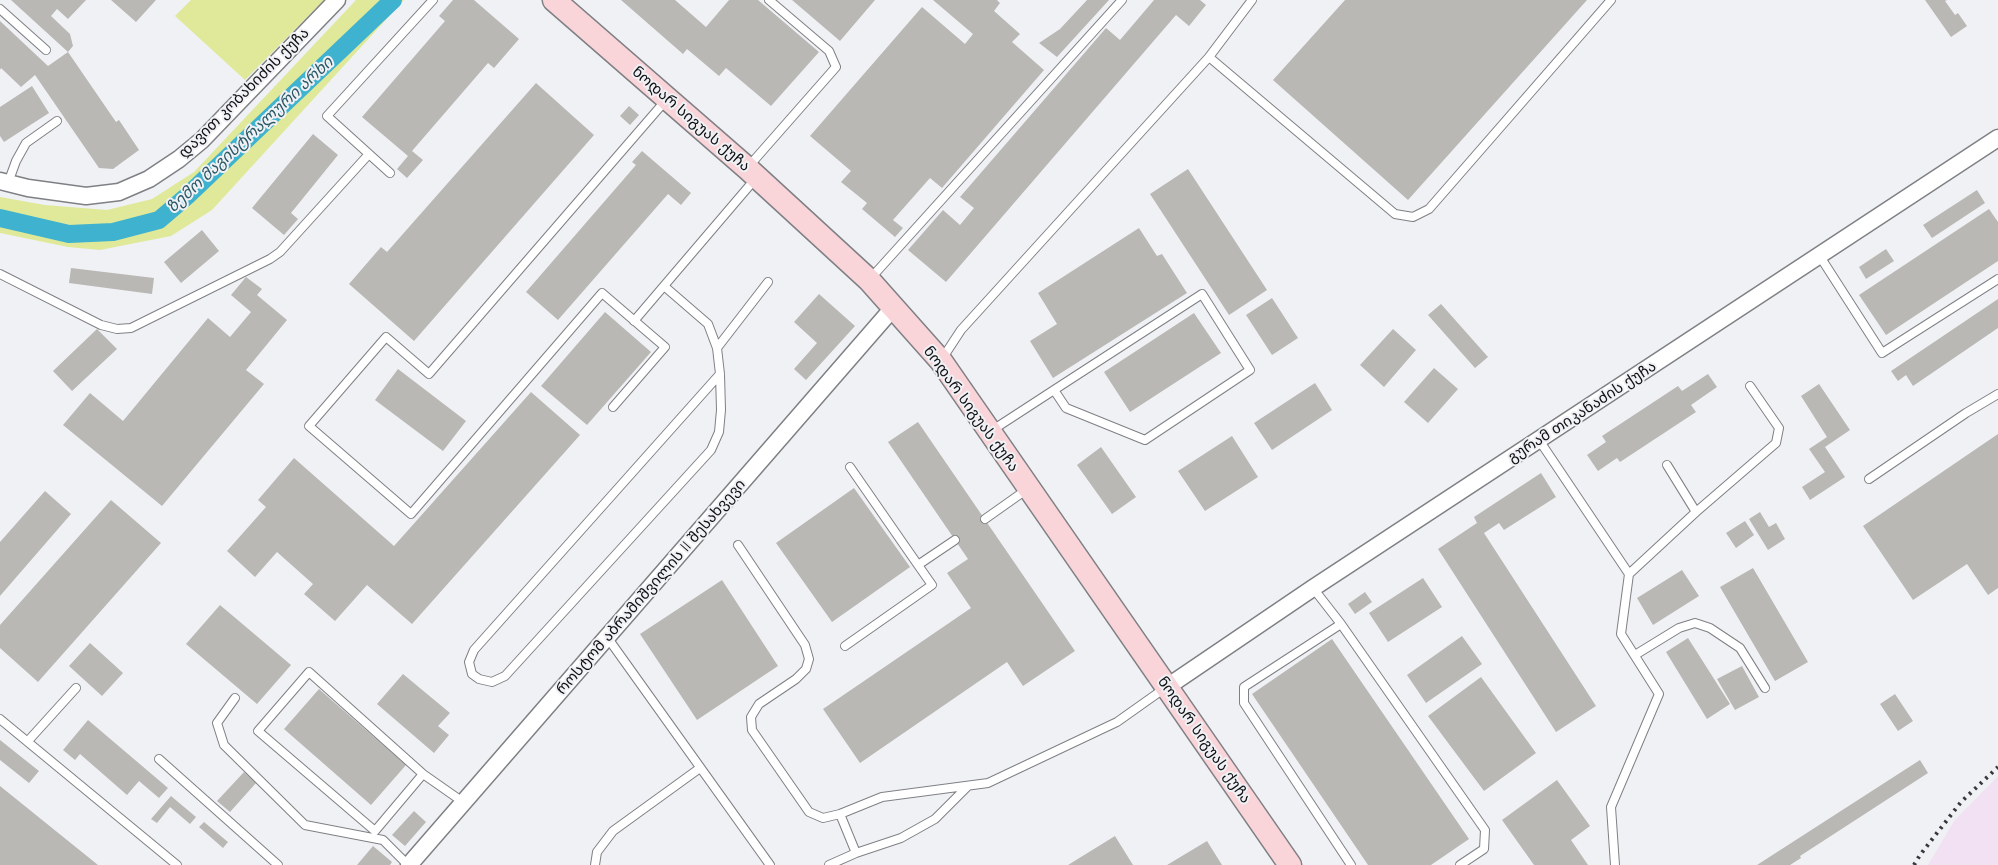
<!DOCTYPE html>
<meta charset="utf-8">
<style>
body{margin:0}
canvas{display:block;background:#eff1f5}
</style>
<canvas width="1998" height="865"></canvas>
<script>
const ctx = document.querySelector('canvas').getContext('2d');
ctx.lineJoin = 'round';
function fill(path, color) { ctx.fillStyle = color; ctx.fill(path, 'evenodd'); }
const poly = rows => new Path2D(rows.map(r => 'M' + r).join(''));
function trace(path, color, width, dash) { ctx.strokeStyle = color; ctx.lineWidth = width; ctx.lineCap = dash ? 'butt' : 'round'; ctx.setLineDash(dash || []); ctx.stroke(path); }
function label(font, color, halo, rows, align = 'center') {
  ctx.font = font + ' Quicksand,"Noto Sans Georgian",sans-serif'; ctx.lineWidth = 4; ctx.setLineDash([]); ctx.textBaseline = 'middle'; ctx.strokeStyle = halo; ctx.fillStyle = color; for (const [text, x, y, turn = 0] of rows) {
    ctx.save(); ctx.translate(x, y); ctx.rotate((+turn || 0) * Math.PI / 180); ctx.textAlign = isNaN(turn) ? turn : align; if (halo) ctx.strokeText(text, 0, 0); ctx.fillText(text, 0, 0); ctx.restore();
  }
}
fill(poly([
 [1998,776,1998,865,1928,865,1954,821]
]), '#f2e1f2');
fill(poly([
 [191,0,324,0,245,80,175,16],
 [356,0,404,0,212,210,171,236,100,250,68,247,0,233,0,197,45,205,107,210,152,199,194,172]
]), '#e0e99a');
trace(poly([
 [0,218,69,234,113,232,159,220,187,196,393,0]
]), '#3eb2cf', 18);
fill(poly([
 [11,0,86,0,68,19,57,9,51,16,70,34,73,46,68,52],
 [111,0,156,0,136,22],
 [453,0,474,0,519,39,494,68,488,63,412,151,423,160,407,178,397,169,408,156,362,117,445,21,439,16],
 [621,0,675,0,706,27,729,0,758,0,819,52,771,106,726,68,719,76,687,49,683,54],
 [792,0,875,0,840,41],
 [933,0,997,0,1000,3,994,11,1020,34,1012,42,1044,70,942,188,930,178,893,220,903,228,895,237,862,209,867,203,841,182,851,171,810,136,922,7,965,44,973,34],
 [1087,0,1109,0,1057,57,1039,43,1060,29],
 [1154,0,1200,0,1206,5,1189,26,1176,15,946,282,908,250,943,210,960,225,974,208,960,197,1106,28,1120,40],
 [1345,0,1587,0,1408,200,1273,80],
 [1925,0,1947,0,1945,1,1955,15,1958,13,1967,26,1951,37],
 [0,21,48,66,68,52,116,122,119,120,139,150,113,169,99,168,35,75,21,87,1,68,0,70],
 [536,83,594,135,414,341,349,284,381,247,387,252],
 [32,86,49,113,4,142,0,136,0,107],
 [629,106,639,115,630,125,620,116],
 [313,134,338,155,291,213,298,219,284,235,252,208],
 [642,151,691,193,681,205,668,194,558,320,526,292,636,165,632,162],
 [1188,169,1267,290,1229,315,1150,194],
 [1977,190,1985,203,1932,238,1923,225],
 [1989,209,1998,222,1998,261,1886,335,1859,295],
 [1139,228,1157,256,1162,254,1187,293,1053,378,1030,341,1057,324,1038,293],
 [202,230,219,251,181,283,164,262],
 [1886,249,1894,261,1866,279,1859,267],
 [71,268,154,278,152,294,69,283],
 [246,277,262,289,257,295,287,320,246,370,264,384,162,506,63,425,90,393,123,421,208,318,230,337,251,312,231,295],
 [819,294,855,326,806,380,794,369,817,343,794,322],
 [1272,298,1298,338,1272,355,1246,315],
 [1998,299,1998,328,1913,386,1906,375,1898,381,1891,371],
 [1441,304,1488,357,1475,368,1428,315],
 [605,312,651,352,587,425,541,386],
 [1194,313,1221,353,1130,412,1104,372],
 [97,329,117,349,72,391,53,371],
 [1393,329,1416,350,1384,387,1360,365],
 [1434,368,1458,389,1428,423,1404,402],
 [398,369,466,421,443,451,375,400],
 [1708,374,1717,387,1691,405,1696,412,1620,462,1617,458,1598,471,1587,455,1606,442,1602,436,1678,386,1682,391],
 [1315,383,1332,410,1272,450,1254,423],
 [1819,384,1850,430,1825,447,1845,477,1810,500,1802,487,1825,472,1809,449,1827,437,1801,396],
 [531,392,580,435,412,624,367,585,335,621,304,594,313,584,277,552,255,577,227,551,266,507,258,500,294,458,394,546],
 [918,422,1075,651,1023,686,1007,662,860,763,823,709,971,608,947,573,968,559,888,442],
 [1998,434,1998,588,1988,595,1967,564,1913,600,1863,526],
 [1232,436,1258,477,1205,511,1178,471],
 [1101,447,1136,497,1112,514,1077,465],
 [1541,473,1556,497,1504,530,1499,523,1484,533,1596,706,1556,732,1438,549,1477,523,1474,517],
 [854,488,910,567,832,622,776,543],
 [45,491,71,514,0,596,0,542],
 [111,500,161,543,38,682,0,648,0,625],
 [1760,512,1769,527,1776,523,1785,539,1768,550,1749,519],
 [1745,521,1754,535,1736,548,1726,533],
 [1753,568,1808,662,1775,681,1720,587],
 [1682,570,1699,596,1653,625,1637,598],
 [1423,578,1442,607,1388,642,1369,613],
 [722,580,778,666,697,720,640,634],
 [1365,592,1372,602,1355,614,1348,604],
 [220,605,291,665,257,704,186,644],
 [1462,636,1482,664,1426,703,1407,675],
 [1688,638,1730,704,1707,719,1666,652],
 [1332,639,1469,839,1431,865,1368,865,1252,694],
 [90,643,123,673,102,696,69,666],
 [1742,666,1759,697,1735,710,1717,679],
 [403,674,450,713,438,726,449,735,434,753,377,704],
 [1481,677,1536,753,1484,791,1428,716],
 [319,689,406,765,371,805,284,729],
 [1895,694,1913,721,1898,731,1880,704],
 [88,720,168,788,159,798,139,781,127,795,80,754,75,760,63,750],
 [0,740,39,771,29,783,0,760],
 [1920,760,1928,773,1800,856,1801,858,1790,865,1757,865],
 [244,772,256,783,230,812,217,801],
 [1557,780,1590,826,1571,840,1588,865,1534,865,1502,820],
 [0,786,98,865,0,865],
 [171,796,196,817,190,824,170,807,157,823,151,819],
 [414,811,426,822,405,846,392,835],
 [204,822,228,842,223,848,199,827],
 [1115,836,1133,865,1068,865],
 [1207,841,1222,865,1167,865],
 [373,846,392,862,390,865,357,865]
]), '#bab8b4');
const lane = poly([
 [0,9,46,50],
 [1209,57,1395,214,1413,217,1429,209,1611,0],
 [369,154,390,173],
 [749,166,836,67,829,51,769,0],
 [8,183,16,161,26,143,57,121],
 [1819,255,1882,353,1998,279],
 [0,274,101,325,117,329,131,328,270,259,280,252,369,154,327,116,433,0],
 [870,279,1122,0],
 [664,286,708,324,717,348,720,374,721,410,719,432,711,450,505,676,492,682,479,679,472,674,469,662,474,650,720,374],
 [634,321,756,178],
 [717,348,768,282],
 [942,359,961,330,1209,57,1252,0],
 [613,407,665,347,602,293,411,514,309,426,386,337,429,374,666,100],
 [991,431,1054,390,1202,294,1250,370,1145,440,1066,408,1054,390],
 [1539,440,1629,574,1621,634,1659,694,1611,807,1615,865],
 [850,467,918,565],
 [1869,479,1966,413,1998,394],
 [1696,512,1776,443,1779,428,1750,386],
 [985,519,1026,490],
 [738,545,805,645,809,659,806,669,796,679,759,704,751,717,752,730,809,812,823,818,840,814,882,797,988,783,1117,722,1165,688],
 [1629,574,1696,512,1667,465],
 [1313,588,1341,624,1485,830,1484,849,1460,865],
 [1341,624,1244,687,1244,703,1351,865],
 [607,637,770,865],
 [845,646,932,585,918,565,955,540],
 [1635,655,1679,628,1695,623,1710,628,1740,648,1765,688],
 [235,698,217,723,224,745,305,825,383,840,408,865],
 [0,719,177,865],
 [28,741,76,688],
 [159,759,278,865],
 [423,774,375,831,258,731,309,672,423,774,463,802],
 [840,814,856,853],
 [595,865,597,852,613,831,700,768],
 [829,865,856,853,901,838,935,819,968,786]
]);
const street = poly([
 [0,181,28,188,86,196,119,192,149,179,179,159,202,140,337,0],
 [1167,687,1313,588,1998,138],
 [409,865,893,308]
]);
const secondary = poly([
 [554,0,747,168,869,280,941,361,1290,865]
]);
trace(lane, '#7f8084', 10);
trace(street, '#7f8084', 19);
trace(secondary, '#7f8084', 25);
trace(lane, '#fff', 8);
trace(street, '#fff', 16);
trace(secondary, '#f9d4d9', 22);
trace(poly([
 [1914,865,1920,855,1961,802,1998,767]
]), '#38383b', 4, [2.5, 5]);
label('15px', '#0f0f11', '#eff1f5', [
 ["დავით კობახიძის ქუჩა",244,93,-45],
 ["ნოდარ სიგუას ქუჩა",691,119,41],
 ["ნოდარ სიგუას ქუჩა",971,409,54],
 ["გურამ თიკანაძის ქუჩა",1582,412,-33],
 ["როსტომ აბრამიშვილის II შესახვევი",651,587,-49],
 ["ნოდარ სიგუას ქუჩა",1204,740,55]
]);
label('italic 16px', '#295865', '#eff1f5', [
 ["ზემო მაგისტრალური არხი",250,135,-43]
]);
</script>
